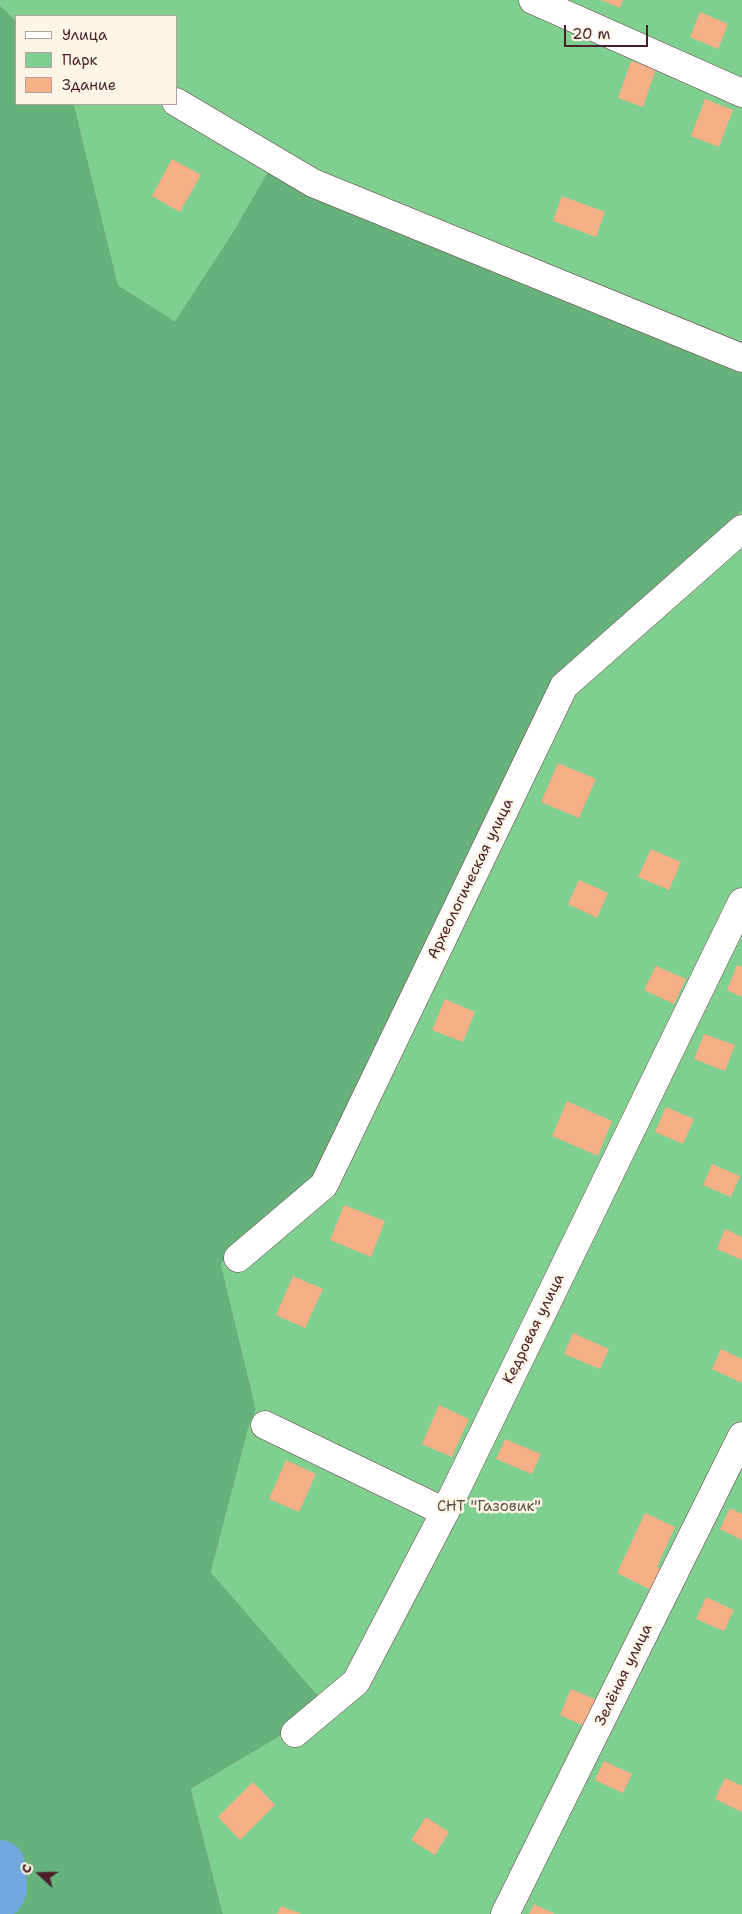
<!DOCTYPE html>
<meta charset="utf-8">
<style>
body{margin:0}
#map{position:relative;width:742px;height:1914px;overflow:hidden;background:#f4e4c8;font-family:"Shantell Sans",sans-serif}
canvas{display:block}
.legend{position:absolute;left:15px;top:15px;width:162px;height:90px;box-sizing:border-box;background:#fcf5e5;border:1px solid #b59f9b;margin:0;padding:6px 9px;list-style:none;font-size:15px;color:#4a1f2b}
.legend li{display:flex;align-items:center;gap:10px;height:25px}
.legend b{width:25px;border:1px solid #b59f9b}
.north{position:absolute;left:15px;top:1849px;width:50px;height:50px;-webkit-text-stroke:4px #fcf5e5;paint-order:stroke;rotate:291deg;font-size:14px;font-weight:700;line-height:20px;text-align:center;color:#4a1f2b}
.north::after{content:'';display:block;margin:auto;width:18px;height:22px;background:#4a1f2b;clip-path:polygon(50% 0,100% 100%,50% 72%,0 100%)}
.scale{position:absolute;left:564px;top:25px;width:84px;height:22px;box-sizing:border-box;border:2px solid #4a1f2b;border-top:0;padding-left:6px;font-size:15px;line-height:18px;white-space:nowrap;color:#4a1f2b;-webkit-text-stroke:4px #fcf5e5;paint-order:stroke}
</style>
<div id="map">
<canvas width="742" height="1914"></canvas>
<ul class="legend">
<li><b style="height:6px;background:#fff"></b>Улица</li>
<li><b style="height:14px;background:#7fcf90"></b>Парк</li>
<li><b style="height:14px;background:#f5b088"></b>Здание</li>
</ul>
<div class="north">С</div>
<div class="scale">20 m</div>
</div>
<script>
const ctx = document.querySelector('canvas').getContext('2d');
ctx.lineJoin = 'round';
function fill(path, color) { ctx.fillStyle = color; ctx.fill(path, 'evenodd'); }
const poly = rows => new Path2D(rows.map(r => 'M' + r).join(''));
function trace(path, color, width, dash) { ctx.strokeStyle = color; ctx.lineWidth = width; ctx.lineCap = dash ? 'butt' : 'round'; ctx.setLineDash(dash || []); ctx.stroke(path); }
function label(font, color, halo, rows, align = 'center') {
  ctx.font = font + ' "Shantell Sans",sans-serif'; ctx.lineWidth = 5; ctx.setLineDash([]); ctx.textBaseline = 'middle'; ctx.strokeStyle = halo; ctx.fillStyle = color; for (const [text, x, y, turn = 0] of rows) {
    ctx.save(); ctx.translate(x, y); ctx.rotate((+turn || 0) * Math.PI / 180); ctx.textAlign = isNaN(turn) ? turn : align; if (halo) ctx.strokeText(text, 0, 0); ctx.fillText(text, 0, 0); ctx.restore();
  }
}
fill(poly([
 [0,0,742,0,742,372,267,173,231,235,175,321,118,285,74,104,176,104,176,16,16,16,16,21,0,5],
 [742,511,742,1914,223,1914,191,1789,277,1738,320,1698,211,1572,249,1426,256,1409,221,1264,318,1175,556,680]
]), '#7fcf90');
fill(poly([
 [0,5,16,21,16,104,74,104,118,285,175,321,231,235,267,173,742,372,742,511,556,680,318,1175,221,1264,256,1409,249,1426,211,1572,320,1698,277,1738,191,1789,223,1914,0,1914]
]), '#67b27a');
trace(poly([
 [0,1865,2,1888,0,1893]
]), '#72a8df', 50);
fill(poly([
 [601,0,623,0,620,8],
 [700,12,728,24,718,49,690,37],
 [631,61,656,69,643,107,618,98],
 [705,99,733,110,719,147,691,136],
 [172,159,201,175,180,212,152,196],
 [562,196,605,212,596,237,553,221],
 [558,763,596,779,579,818,541,802],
 [651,849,681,862,669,890,638,877],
 [579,880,608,893,597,918,568,904],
 [737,965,742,967,742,997,727,990],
 [656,966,686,979,674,1004,644,990],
 [445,999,475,1012,463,1042,432,1030],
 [704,1034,735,1045,725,1071,694,1059],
 [567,1101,612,1121,598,1156,552,1136],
 [666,1107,694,1119,683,1144,655,1132],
 [712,1164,740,1176,731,1197,703,1185],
 [344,1205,385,1221,371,1257,330,1240],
 [725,1229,742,1237,742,1260,717,1249],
 [293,1276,323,1289,305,1328,276,1315],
 [573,1333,609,1349,600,1369,564,1354],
 [721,1349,742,1359,742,1383,712,1369],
 [439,1405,469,1419,452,1457,422,1444],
 [505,1439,541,1454,532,1474,496,1459],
 [286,1460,316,1474,299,1512,269,1499],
 [730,1508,742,1514,742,1540,720,1529],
 [645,1513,675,1527,657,1567,661,1569,651,1590,617,1573],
 [706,1597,734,1610,724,1631,696,1619],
 [571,1689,597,1700,586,1727,560,1715],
 [604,1761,632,1774,623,1793,595,1780],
 [725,1778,742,1786,742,1812,715,1799],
 [253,1782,275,1805,240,1840,218,1817],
 [426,1817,449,1832,435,1855,411,1840],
 [534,1904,555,1914,529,1914],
 [281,1906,302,1914,277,1914]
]), '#f5b088');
const minor = poly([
 [533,0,742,93],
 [176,102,313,183,742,358],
 [238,1258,324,1185,564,686,742,529],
 [265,1425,445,1512],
 [295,1733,356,1682,445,1512,742,902],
 [505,1914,742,1436]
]);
trace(minor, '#643d43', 29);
trace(minor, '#fff', 28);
label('15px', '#4a1f2b', '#fcf5e5', [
 ["Археологическая улица",471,879,-64],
 ["Кедровая улица",534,1329,-64],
 ["Зелёная улица",624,1675,-64]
]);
label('15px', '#5a5449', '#fcf5e5', [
 ["СНТ \"Газовик\"",489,1507]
]);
</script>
